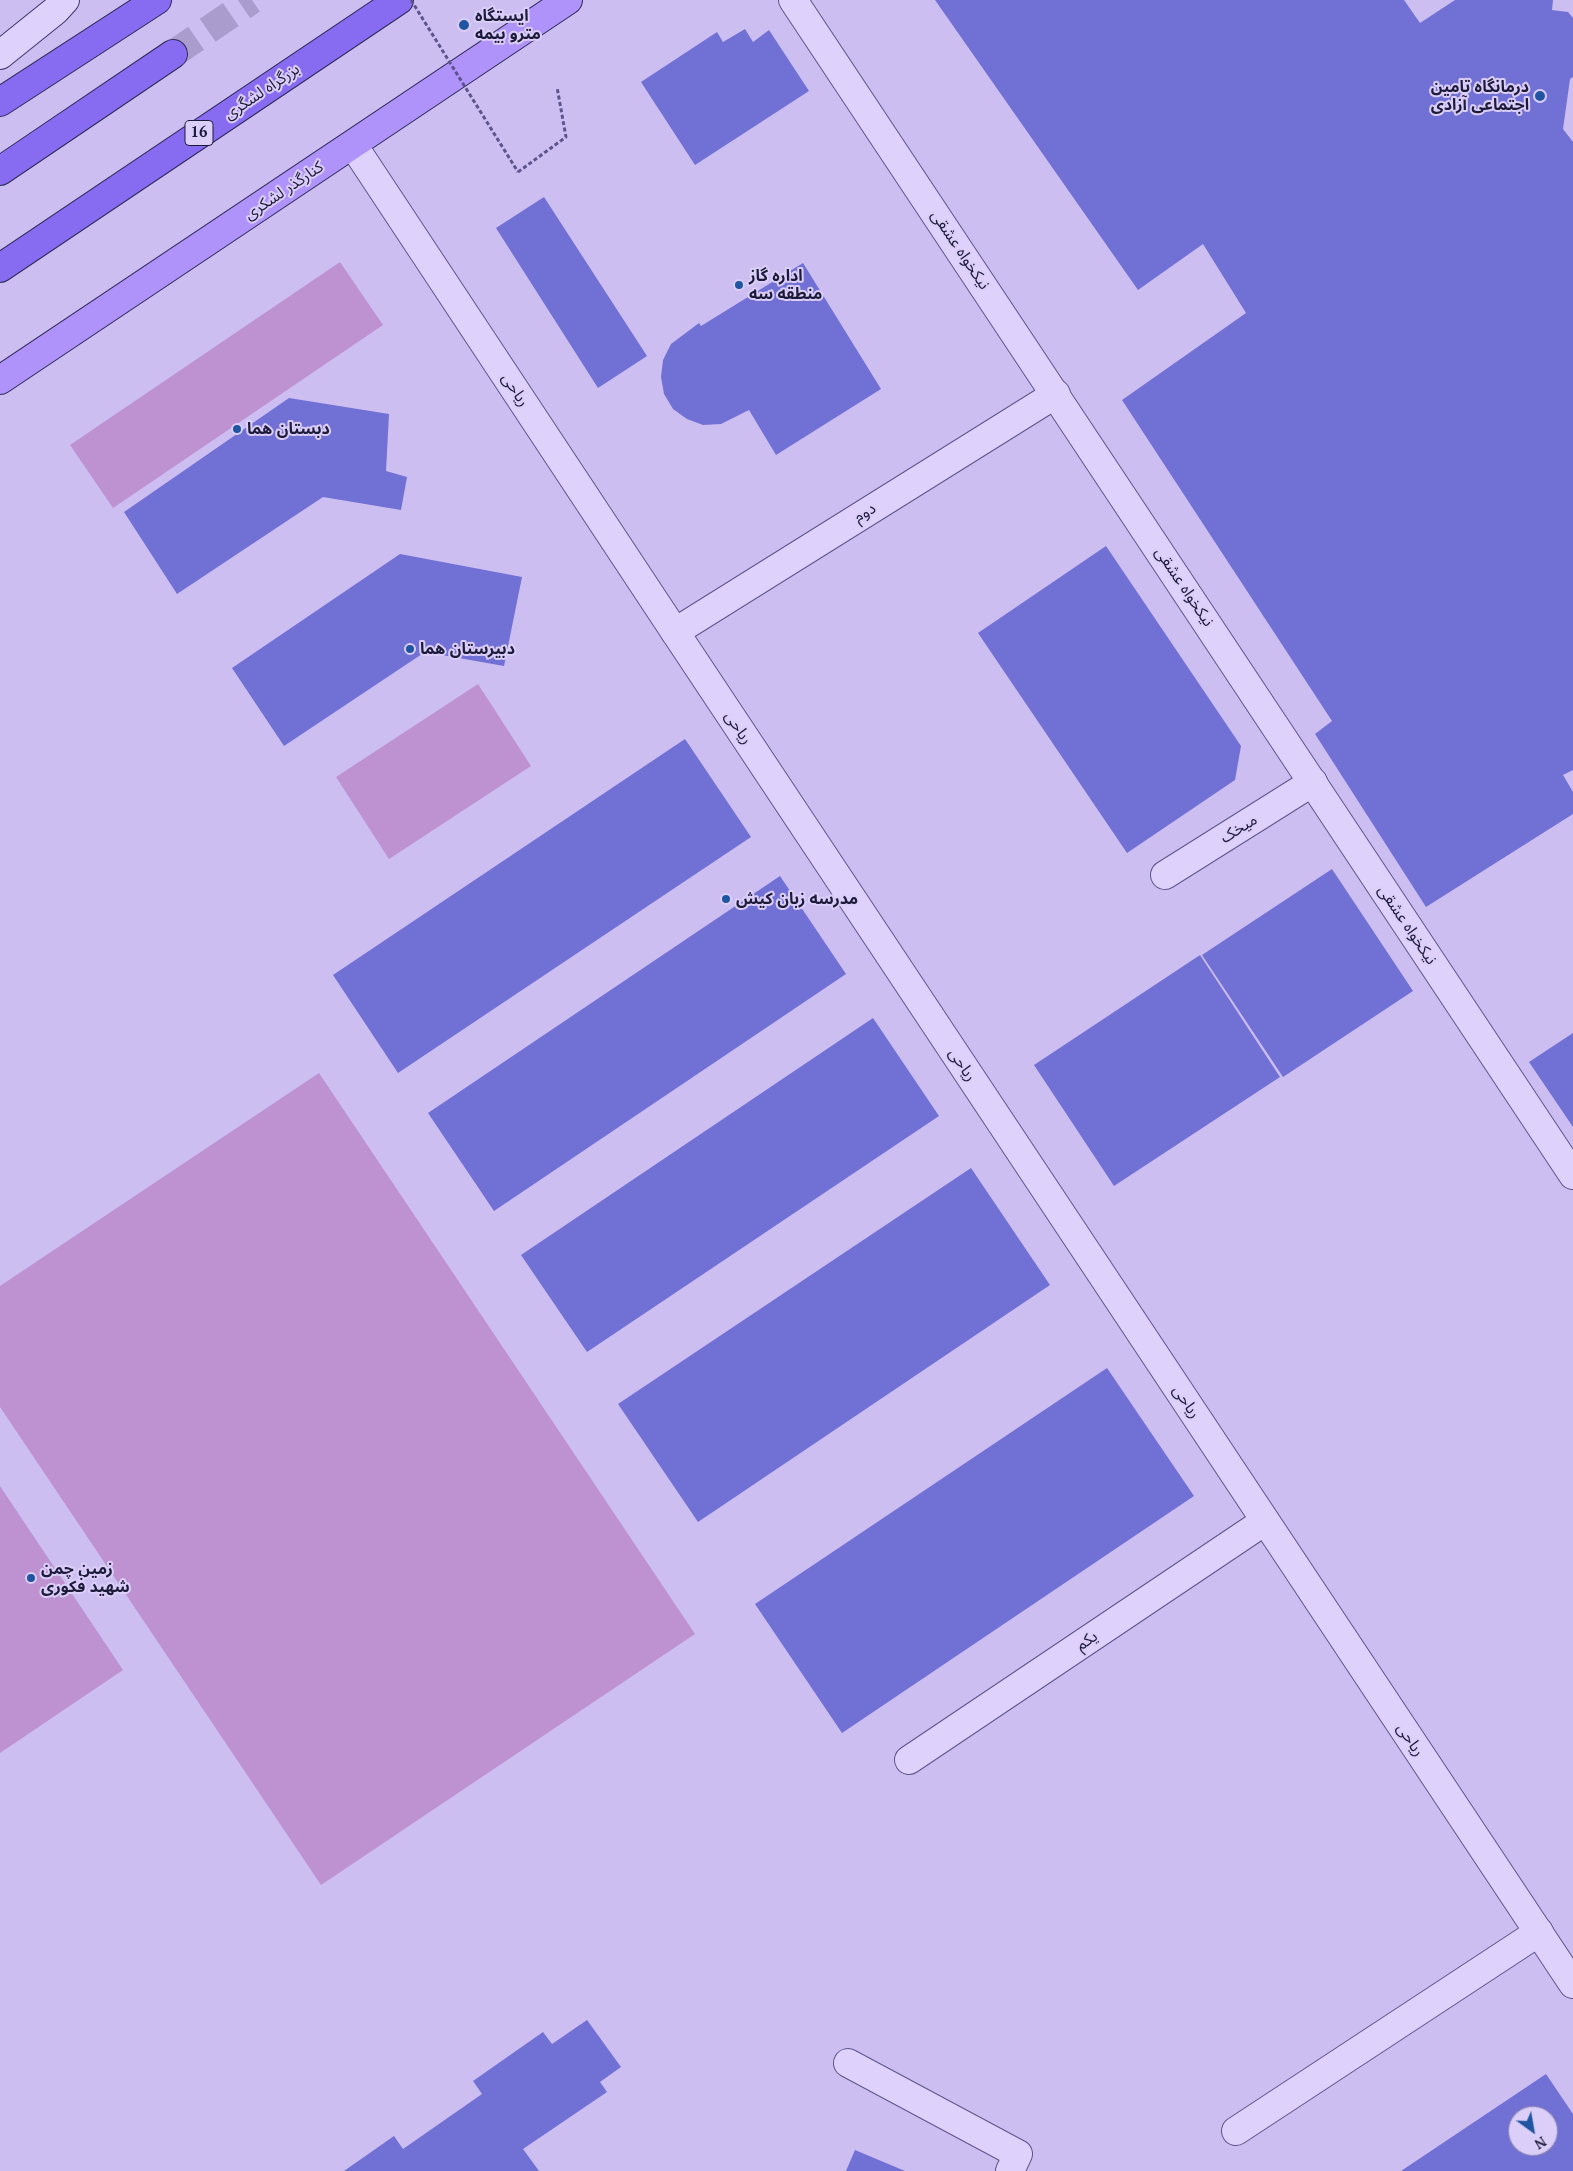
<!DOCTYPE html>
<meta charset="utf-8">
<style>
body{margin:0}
#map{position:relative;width:1573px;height:2171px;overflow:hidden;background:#cdbef2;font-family:"PT Serif",serif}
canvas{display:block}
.north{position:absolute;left:1508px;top:2106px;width:50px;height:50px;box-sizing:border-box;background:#dbcef9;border:1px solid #8f86ad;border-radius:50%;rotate:148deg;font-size:14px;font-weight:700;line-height:20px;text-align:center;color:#1d1b3a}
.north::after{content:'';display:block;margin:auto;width:18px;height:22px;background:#1f55a1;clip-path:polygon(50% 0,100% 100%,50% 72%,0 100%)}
</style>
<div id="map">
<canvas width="1573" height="2171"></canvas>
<div class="north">N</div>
</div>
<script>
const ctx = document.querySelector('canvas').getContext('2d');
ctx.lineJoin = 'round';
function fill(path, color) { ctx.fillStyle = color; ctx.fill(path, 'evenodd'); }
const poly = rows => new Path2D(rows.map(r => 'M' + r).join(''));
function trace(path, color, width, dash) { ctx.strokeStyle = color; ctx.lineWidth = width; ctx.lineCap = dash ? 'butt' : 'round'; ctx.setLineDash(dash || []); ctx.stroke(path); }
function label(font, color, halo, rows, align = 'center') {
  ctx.font = font + ' "PT Serif","Noto Sans Arabic",serif'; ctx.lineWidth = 4; ctx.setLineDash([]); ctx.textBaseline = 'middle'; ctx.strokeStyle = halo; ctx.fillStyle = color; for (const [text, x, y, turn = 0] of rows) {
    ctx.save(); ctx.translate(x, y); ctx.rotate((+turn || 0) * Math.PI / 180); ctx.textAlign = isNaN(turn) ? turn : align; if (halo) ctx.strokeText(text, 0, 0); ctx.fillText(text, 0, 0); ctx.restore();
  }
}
fill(poly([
 [340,262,383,325,113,508,70,445],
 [478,684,531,766,389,859,336,777],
 [319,1073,695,1634,321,1885,0,1407,0,1286],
 [0,1486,123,1670,0,1753]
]), '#be91d1');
fill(poly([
 [935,0,1404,0,1420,23,1455,0,1553,0,1552,10,1568,12,1573,18,1573,77,1570,79,1563,129,1573,142,1573,770,1563,775,1573,792,1573,814,1426,907,1315,734,1332,721,1122,400,1246,313,1203,244,1138,290],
 [745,29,753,42,769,30,809,91,695,165,641,82,717,32,723,42],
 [544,197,647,356,598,388,496,228],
 [803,263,881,389,776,455,749,410,721,424,703,425,687,419,673,409,664,394,661,377,663,360,671,344,699,323,701,326],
 [289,398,389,414,386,471,407,477,401,510,323,497,177,594,124,512],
 [1106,546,1241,746,1235,780,1127,853,978,633],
 [400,554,522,577,504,666,425,652,284,746,232,668],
 [685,739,751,837,398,1073,333,975],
 [1332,869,1413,991,1283,1077,1202,955],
 [780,876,846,974,494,1211,428,1113],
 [1200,955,1280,1077,1114,1186,1034,1065],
 [873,1018,939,1116,587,1352,521,1255],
 [1573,1033,1573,1127,1529,1062],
 [971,1168,1050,1285,698,1522,618,1404],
 [1107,1368,1194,1496,842,1733,755,1604],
 [587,2020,621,2067,600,2082,607,2092,523,2149,539,2171,344,2171,394,2136,403,2149,482,2094,473,2081,543,2032,552,2044],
 [1546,2074,1573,2114,1573,2171,1401,2171],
 [1518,2116,1548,2116,1548,2146,1518,2146],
 [855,2150,905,2171,846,2171]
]), '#7170d4');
trace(poly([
 [173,54,252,0]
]), '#aa9dcd', 28, [28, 14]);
const minor = poly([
 [675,632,1056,394],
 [1165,875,1313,782],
 [909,1760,1265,1521],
 [848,2063,1018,2154,1010,2171],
 [1236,2131,1539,1932]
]);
const tertiary = poly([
 [793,0,1573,1175],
 [353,145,675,632,1573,1984]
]);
const secondary = poly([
 [0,55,56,10,65,0]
]);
const primary = poly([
 [0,380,568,0]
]);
const trunk = poly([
 [0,102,157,0],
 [0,171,173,54],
 [0,268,399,0]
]);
trace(minor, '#5c558c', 30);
trace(tertiary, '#5c558c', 30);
trace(secondary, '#3d386e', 30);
trace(primary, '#2d2a59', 30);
trace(trunk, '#2d2a59', 30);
trace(poly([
 [518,172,566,137,557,87]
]), '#5c558c', 3, [4, 2.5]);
trace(minor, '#ded2fc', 28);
trace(tertiary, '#ded2fc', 28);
trace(secondary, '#ded2fc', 28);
trace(primary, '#af92fa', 28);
trace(trunk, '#876cf2', 28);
trace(poly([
 [411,0,518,172]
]), '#5c558c', 3, [4, 2.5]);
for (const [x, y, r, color] of [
 [464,25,6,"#1f55a1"],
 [1540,96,6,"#1f55a1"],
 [739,285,5,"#1f55a1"],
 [237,429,5,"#1f55a1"],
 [410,649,5,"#1f55a1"],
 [726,899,5,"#1f55a1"],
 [31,1578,5,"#1f55a1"]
]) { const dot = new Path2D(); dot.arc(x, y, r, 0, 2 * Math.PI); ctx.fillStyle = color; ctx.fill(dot); trace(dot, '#dbcef9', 2); }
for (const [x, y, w] of [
 [199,133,28]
]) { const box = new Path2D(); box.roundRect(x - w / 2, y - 12.5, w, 25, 4); ctx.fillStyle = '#dbcef9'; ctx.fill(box); trace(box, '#1d1b3a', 1); }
label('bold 15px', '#1d1b3a', null, [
 ["16",199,133]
]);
label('bold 16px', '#1d1b3a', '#dbcef9', [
 ["ایستگاه",475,16],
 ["مترو بیمه",475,34],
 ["درمانگاه تامین",1529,87,"right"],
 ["اجتماعی آزادی",1529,105,"right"],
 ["اداره گاز",749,276],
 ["منطقه سه",749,294],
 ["دبستان هما",247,429],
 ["دبیرستان هما",420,649],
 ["مدرسه زبان کیش",736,899],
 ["زمین چمن",41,1569],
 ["شهید فکوری",41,1587]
], 'left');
label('16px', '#1d1b3a', '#dbcef9', [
 ["بزرگراه لشگری",262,92,-34],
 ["کنارگذر لشکری",284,191,-34],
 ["نیکخواه عشقی",960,250,56],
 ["ریاحی",515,390,57],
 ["دوم",865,513,-32],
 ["نیکخواه عشقی",1184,587,56],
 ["ریاحی",738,728,56],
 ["میخک",1239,829,-32],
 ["نیکخواه عشقی",1407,925,56],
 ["ریاحی",962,1065,56],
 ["ریاحی",1186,1402,56],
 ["یکم",1087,1641,-34],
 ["ریاحی",1410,1740,56]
]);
</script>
